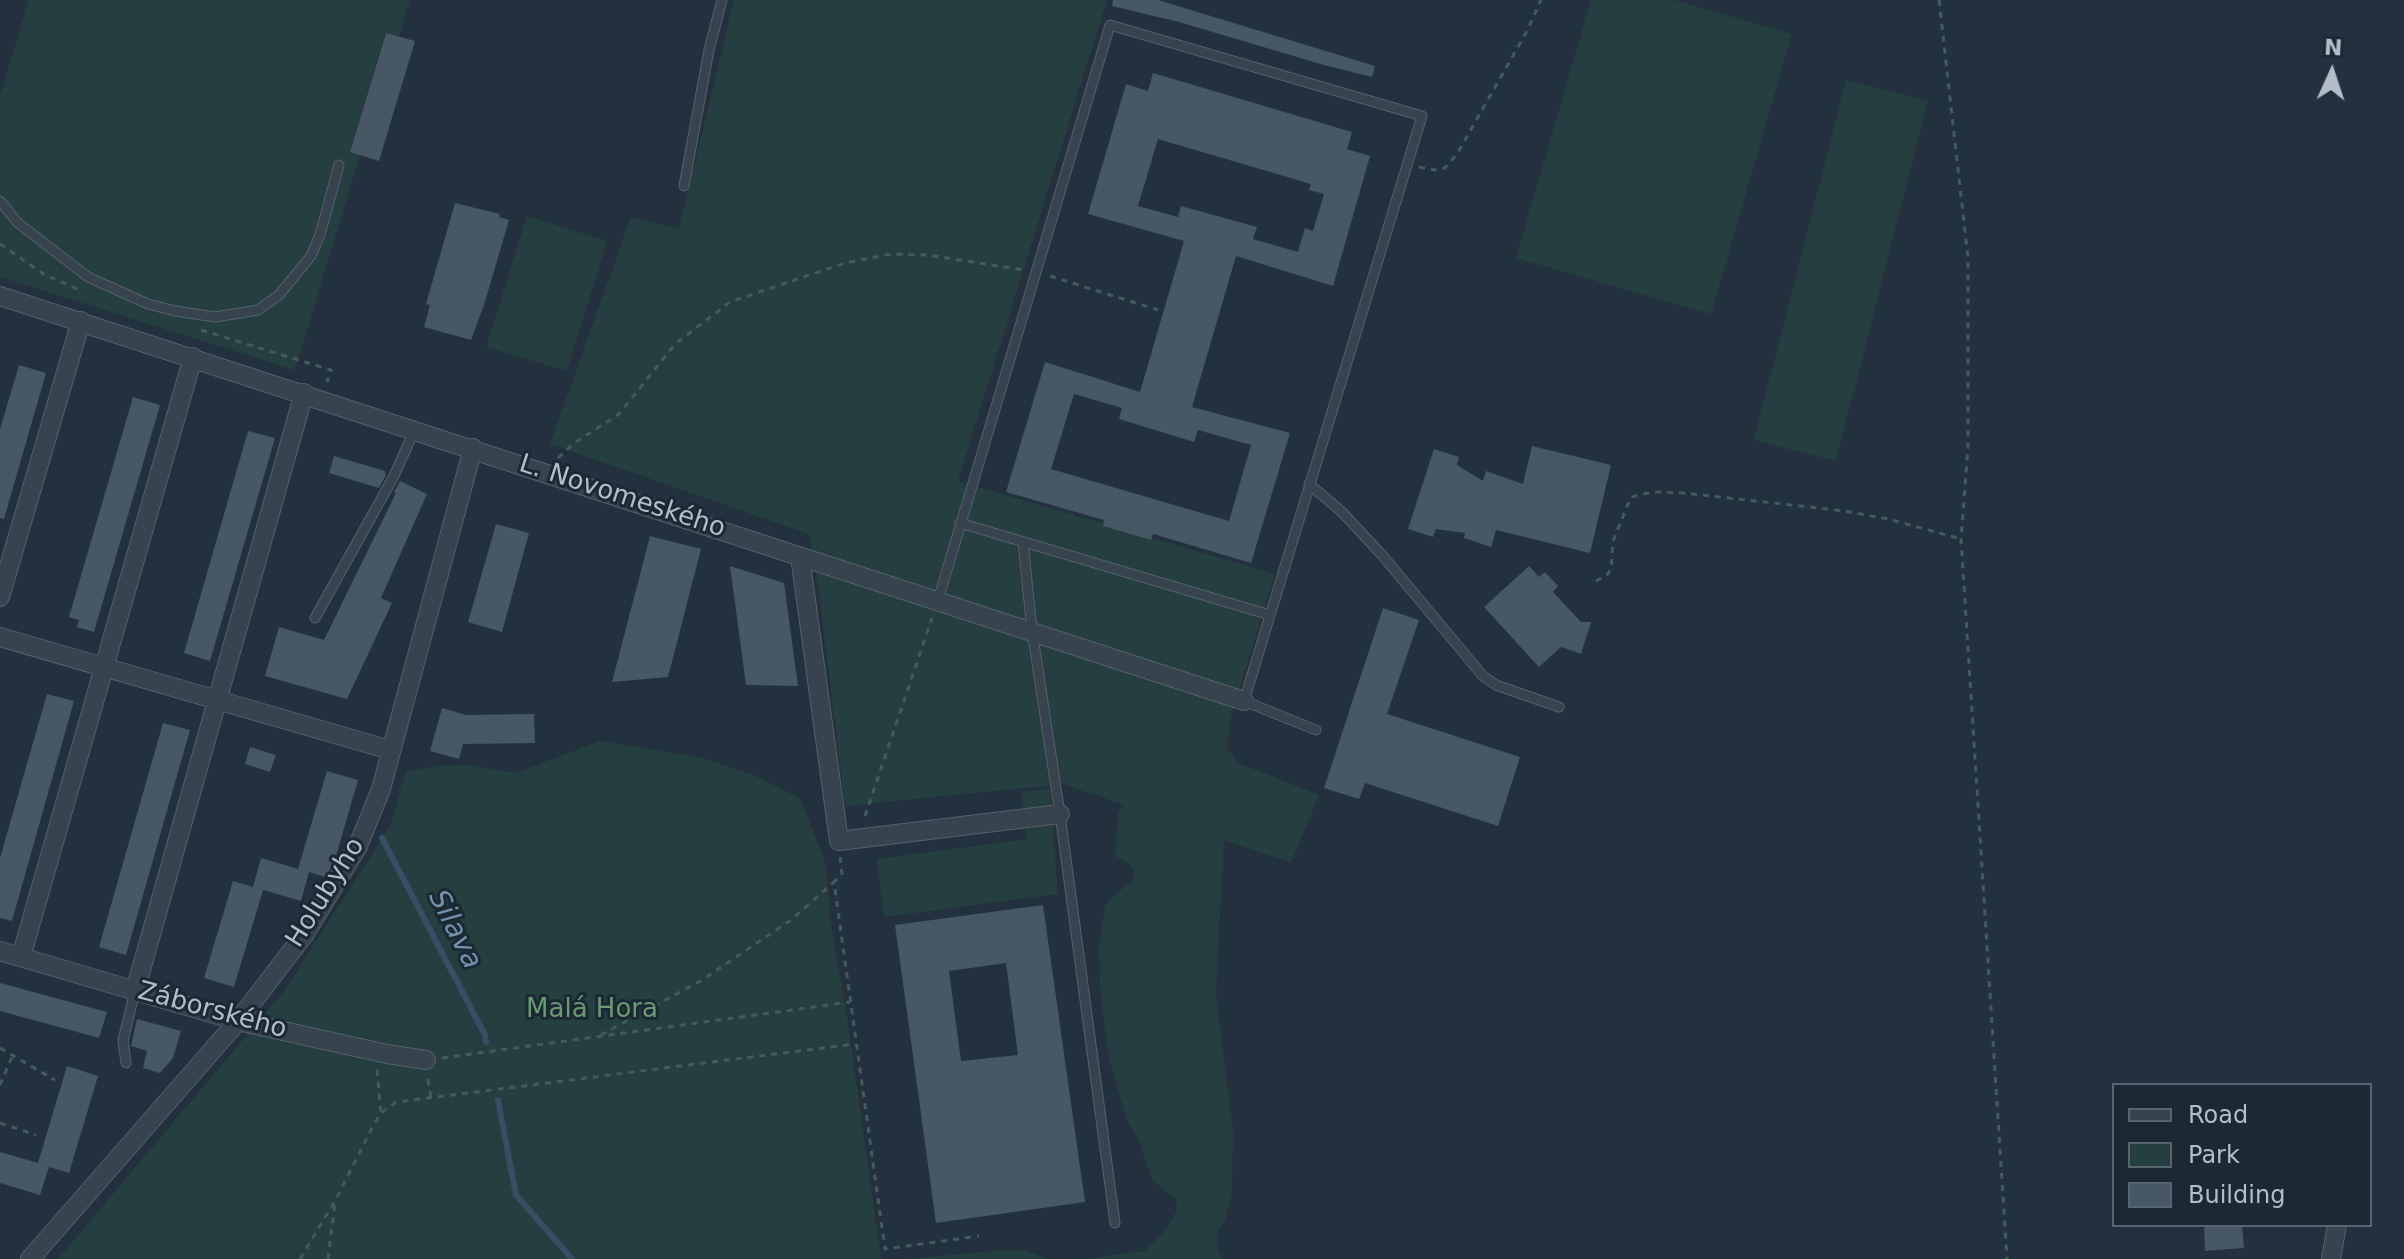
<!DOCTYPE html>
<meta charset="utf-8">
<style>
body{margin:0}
#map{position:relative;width:2404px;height:1259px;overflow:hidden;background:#23313e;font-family:"DejaVu Sans",sans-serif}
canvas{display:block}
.legend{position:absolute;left:2112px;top:1083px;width:260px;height:144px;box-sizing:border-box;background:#1c2833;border:2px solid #58646f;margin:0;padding:10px 14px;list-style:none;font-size:24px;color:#b3bec9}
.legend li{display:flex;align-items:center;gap:16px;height:40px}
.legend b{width:40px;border:2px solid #58646f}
.north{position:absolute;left:2292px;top:32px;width:80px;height:80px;-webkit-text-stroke:6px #1c2833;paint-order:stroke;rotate:3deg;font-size:22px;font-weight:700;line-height:32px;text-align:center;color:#b3bec9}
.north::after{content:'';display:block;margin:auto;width:28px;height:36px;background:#b3bec9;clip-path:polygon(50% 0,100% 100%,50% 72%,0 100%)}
</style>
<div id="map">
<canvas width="2404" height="1259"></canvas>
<ul class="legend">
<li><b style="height:10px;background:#37434e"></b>Road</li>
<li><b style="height:22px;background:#253e3f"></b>Park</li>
<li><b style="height:22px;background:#475764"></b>Building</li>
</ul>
<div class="north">N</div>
</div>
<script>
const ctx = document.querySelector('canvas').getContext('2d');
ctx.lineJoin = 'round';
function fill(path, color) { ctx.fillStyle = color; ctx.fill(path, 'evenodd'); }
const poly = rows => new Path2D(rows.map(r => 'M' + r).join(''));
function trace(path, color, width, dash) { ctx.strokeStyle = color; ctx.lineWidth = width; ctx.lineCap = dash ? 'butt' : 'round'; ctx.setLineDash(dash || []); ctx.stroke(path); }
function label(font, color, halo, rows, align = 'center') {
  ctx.font = font + ' "DejaVu Sans",sans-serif'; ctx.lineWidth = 6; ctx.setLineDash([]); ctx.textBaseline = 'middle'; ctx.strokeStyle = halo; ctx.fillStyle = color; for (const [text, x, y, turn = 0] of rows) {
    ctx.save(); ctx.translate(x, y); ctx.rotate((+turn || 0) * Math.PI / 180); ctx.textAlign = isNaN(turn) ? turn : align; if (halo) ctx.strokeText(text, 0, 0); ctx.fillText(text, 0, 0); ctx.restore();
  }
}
fill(poly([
 [29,0,410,0,399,37,385,33,350,152,360,155,295,370,0,277,0,95],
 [734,0,1107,0,958,481,1275,574,1230,721,1227,748,1238,763,1319,795,1291,863,1224,840,1216,993,1233,1130,1232,1194,1226,1217,1217,1234,1217,1246,1222,1259,1082,1259,1145,1251,1167,1228,1177,1210,1176,1199,1153,1181,1151,1176,1139,1140,1128,1123,1109,1059,1100,986,1099,946,1105,906,1115,894,1133,881,1133,870,1130,864,1117,857,1115,850,1118,814,1124,805,1063,784,845,806,819,592,809,534,550,444,631,217,679,229],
 [1591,0,1674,0,1792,34,1711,314,1516,258],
 [1846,80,1928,101,1836,461,1754,440],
 [527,216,607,241,567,371,486,347],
 [600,741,702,758,751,774,800,798,826,864,831,926,845,1002,881,1259,58,1259,284,991,390,826,406,772,436,766,469,765,516,773],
 [1050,789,1058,894,884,917,877,859,1027,839,1021,792],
 [1002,1250,1025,1250,1047,1259,907,1259]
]), '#253e3f');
trace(poly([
 [382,838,485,1035,486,1042],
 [498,1100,516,1195,572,1259]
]), '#374e65', 6);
fill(poly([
 [1113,0,1158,0,1375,66,1372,77,1324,65,1179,22,1112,6],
 [386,33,415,41,379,161,350,152],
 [1153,73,1352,132,1347,149,1370,156,1333,286,1236,256,1192,407,1290,433,1251,563,1153,534,1151,540,1103,526,1104,520,1006,492,1045,362,1140,392,1184,241,1088,214,1126,84,1148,91],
 [1158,139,1311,184,1309,190,1324,194,1313,231,1305,228,1298,252,1253,239,1257,227,1181,206,1178,217,1138,206],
 [1074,394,1122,408,1119,419,1194,442,1198,430,1251,445,1229,521,1051,469],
 [455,203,500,214,499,217,509,220,484,305,471,340,424,327,430,305,426,304],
 [19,365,46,373,4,519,0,518,0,429],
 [133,397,160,405,94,632,77,627,79,620,69,617],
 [248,431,275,438,210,661,184,653],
 [1532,446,1611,465,1590,553,1496,530,1491,547,1464,538,1465,533,1436,529,1433,537,1408,529,1434,449,1459,457,1457,465,1483,481,1486,471,1523,484],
 [334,456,385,471,386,475,379,488,329,473],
 [400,481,427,494,381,598,392,603,347,699,265,676,279,627,324,640,396,493,394,492],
 [496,524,529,533,502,632,468,622],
 [650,536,701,549,668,677,612,682],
 [730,566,784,583,798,686,746,685],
 [1529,566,1539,577,1545,572,1558,586,1553,592,1581,622,1591,622,1581,654,1561,647,1539,667,1484,607],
 [1383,608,1419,620,1387,714,1520,757,1498,826,1365,783,1359,799,1324,788],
 [47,694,74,701,12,921,0,918,0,858],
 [442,708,466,715,534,714,535,743,463,744,459,759,430,751],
 [163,723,190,730,126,955,99,947],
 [250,747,276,755,270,772,245,764],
 [327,771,358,780,334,863,325,877,309,872,301,901,253,887,261,858,298,869],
 [233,881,263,890,234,987,204,978],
 [1043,905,1085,1202,936,1223,895,925],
 [1006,963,1018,1055,961,1061,949,971],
 [0,983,107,1012,99,1038,0,1011],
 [137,1019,181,1031,173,1058,160,1073,143,1068,147,1051,131,1046],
 [67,1066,98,1076,69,1173,49,1167,40,1195,0,1183,0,1152,38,1163],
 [2204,1225,2242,1225,2244,1248,2205,1251]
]), '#475764');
const service = poly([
 [684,186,709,50,722,0],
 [0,201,18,223,88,277,148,304,175,311,215,317,258,310,279,295,311,256,320,235,339,165],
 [1309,484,1342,512,1382,555,1483,676,1496,685,1559,707],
 [960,523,1270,615],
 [1023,542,1032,630,1060,814,1115,1223],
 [938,600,1110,25,1422,116,1244,701,1316,730],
 [315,618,394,476,415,429],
 [126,1063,123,1040,135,991]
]);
const minor = poly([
 [0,296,1244,701],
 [800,556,839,841,1060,814],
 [0,597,81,321],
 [0,637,390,750],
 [0,951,238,1021,387,1054,426,1060],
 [21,957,193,357],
 [135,991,304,393],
 [30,1259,238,1021,304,935,358,846,381,789,473,448],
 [2331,1259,2337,1225]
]);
trace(service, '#55616c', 11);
trace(minor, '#55616c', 20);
trace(poly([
 [1939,0,1968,258,1968,447,1961,539,2007,1259],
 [1419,167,1435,170,1445,168,1457,154,1527,31,1541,0],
 [0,244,45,275,80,290],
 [1050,276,1158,310],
 [201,330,331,370,327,382],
 [558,458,573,444,619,414,675,344,730,302,845,263,891,254,927,255,1024,270],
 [1596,581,1607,575,1611,569,1613,541,1631,497,1652,492,1684,493,1845,511,1888,519,1961,539],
 [865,816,932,618],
 [840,857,842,875,834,882,885,1249,979,1236],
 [601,1035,702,980,791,920,834,882],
 [0,1048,55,1080],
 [442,1058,850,1002],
 [377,1070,381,1113],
 [428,1079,431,1099],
 [0,1085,12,1057],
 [0,1123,36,1135],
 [300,1259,336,1199,373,1126,381,1113,396,1102,855,1044],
 [328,1259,335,1203]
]), '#435b5c', 3, [6, 6]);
trace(service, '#37434e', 9);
trace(minor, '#37434e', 18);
label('26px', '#b3bec9', '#1c2833', [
 ["L. Novomeského",622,497,18],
 ["Holubyho",326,893,-58],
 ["Záborského",212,1011,15]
]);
label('26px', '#6a9a71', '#1c2833', [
 ["Malá Hora",592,1010]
]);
label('italic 28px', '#7391ad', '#1c2833', [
 ["Silava",454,930,63]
]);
</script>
